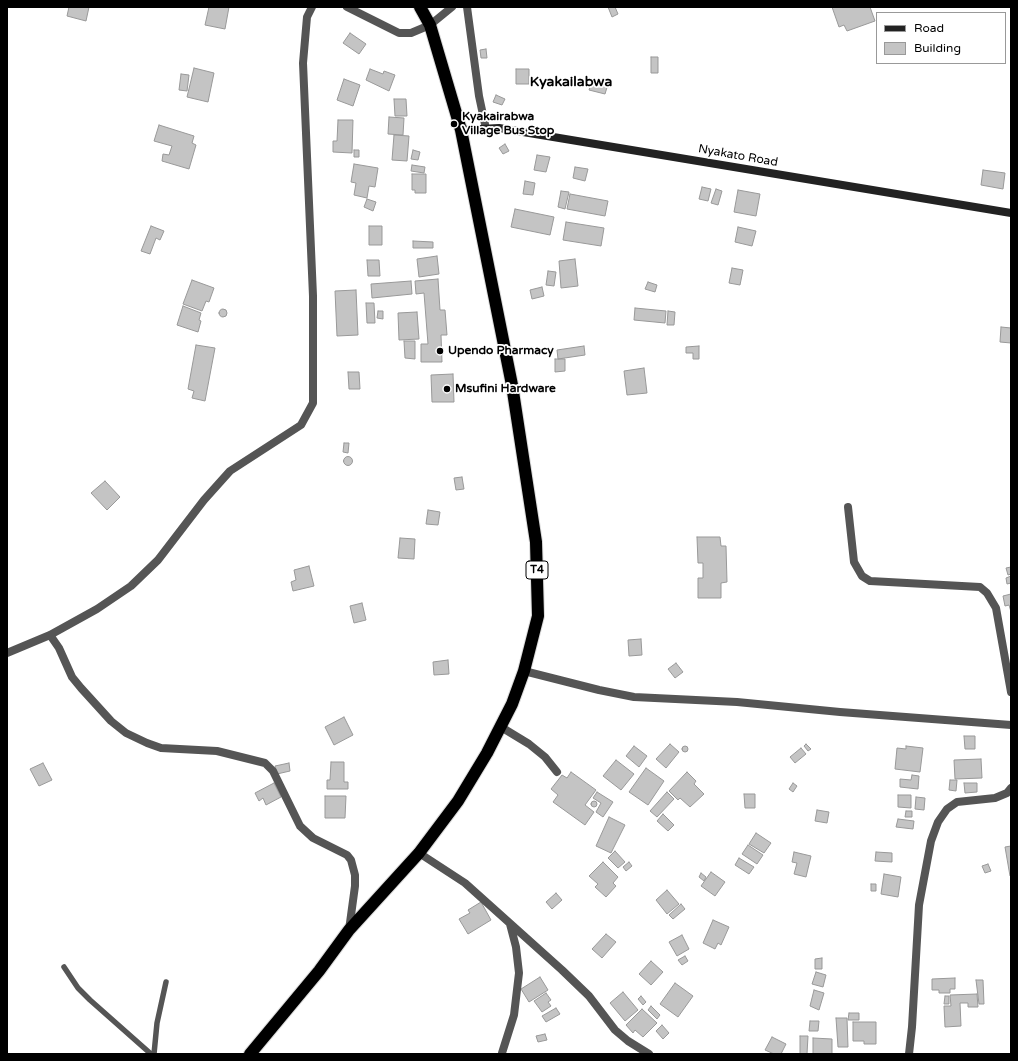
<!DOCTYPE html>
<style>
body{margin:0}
#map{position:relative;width:1018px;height:1061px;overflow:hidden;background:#fff;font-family:"Varela Round",sans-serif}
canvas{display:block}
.frame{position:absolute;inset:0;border:8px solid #000;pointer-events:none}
.legend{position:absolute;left:876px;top:12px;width:130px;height:52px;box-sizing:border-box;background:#fff;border:1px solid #999;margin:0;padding:5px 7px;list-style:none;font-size:12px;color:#000}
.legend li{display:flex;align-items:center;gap:8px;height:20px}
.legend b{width:20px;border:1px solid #999}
</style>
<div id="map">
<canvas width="1018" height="1061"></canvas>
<div class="frame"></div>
<ul class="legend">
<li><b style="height:5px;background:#222"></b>Road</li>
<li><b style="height:11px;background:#c4c4c4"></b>Building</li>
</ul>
</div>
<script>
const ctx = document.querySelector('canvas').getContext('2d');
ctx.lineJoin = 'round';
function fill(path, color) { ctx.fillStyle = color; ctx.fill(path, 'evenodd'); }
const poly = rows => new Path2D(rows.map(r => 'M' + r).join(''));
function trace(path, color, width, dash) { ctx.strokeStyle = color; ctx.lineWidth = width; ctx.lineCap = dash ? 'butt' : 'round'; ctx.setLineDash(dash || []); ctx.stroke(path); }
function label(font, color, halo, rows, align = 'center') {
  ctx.font = font + ' "Varela Round",sans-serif'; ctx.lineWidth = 3.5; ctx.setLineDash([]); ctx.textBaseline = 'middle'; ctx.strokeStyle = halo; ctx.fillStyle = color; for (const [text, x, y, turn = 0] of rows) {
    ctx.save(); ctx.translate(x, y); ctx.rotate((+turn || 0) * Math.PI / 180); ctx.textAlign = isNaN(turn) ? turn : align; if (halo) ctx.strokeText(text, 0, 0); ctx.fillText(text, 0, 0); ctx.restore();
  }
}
const building = poly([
 [69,7,89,7,86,21,67,16,69,7],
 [209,7,229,7,225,29,205,25,209,7],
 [608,7,615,7,618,14,612,17,608,7],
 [832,7,870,7,875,21,847,31,844,25,839,27,832,7],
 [350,33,366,44,359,54,343,43,350,33],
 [486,49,487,58,481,58,480,50,486,49],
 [651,57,658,57,658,73,651,73,651,57],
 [194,68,214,73,208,102,187,97,194,68],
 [370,69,383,74,384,71,395,75,389,91,366,80,370,69],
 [516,69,529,69,529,84,516,84,516,69],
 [181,74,189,75,187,91,179,90,181,74],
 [344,79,360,85,353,106,337,100,344,79],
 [592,80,608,84,605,94,589,90,592,80],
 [496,95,505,99,502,105,493,102,496,95],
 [394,99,406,99,407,116,395,116,394,99],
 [389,117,404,118,403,135,388,134,389,117],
 [338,120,353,120,352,153,333,152,333,141,337,141,338,120],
 [159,125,194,136,192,143,196,145,189,169,162,161,163,154,169,155,172,146,154,141,159,125],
 [394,135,409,136,407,161,392,160,394,135],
 [505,144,509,151,503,154,499,148,505,144],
 [354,150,359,150,359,157,354,157,354,150],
 [413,150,420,152,418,160,411,159,413,150],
 [537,155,550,157,546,172,534,170,537,155],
 [354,164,378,168,375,187,369,186,367,198,354,195,356,183,351,182,354,164],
 [412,165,425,167,424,173,411,171,412,165],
 [575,167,588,169,585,181,573,178,575,167],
 [983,170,1005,173,1003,189,981,185,983,170],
 [412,174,426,174,426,193,415,193,415,190,412,190,412,174],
 [525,181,535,183,533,195,523,194,525,181],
 [702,187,711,189,708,201,699,199,702,187],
 [716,189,722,191,718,205,711,203,716,189],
 [738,190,760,194,756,216,734,212,738,190],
 [561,191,569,192,565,209,558,207,561,191],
 [570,194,608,201,605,216,567,209,570,194],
 [367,199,376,202,373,211,364,207,367,199],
 [515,209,554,217,550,235,511,227,515,209],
 [566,222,604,228,601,246,563,240,566,222],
 [151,226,164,231,160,240,156,238,150,254,141,251,151,226],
 [369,226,382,226,382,245,369,245,369,226],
 [738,227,756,231,752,246,735,242,738,227],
 [413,241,433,242,433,248,413,248,413,241],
 [437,256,439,274,419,277,417,259,437,256],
 [575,259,578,286,561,288,559,261,575,259],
 [367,260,379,260,380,276,368,276,367,260],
 [732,268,743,270,740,285,729,283,732,268],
 [548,271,556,272,554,286,546,285,548,271],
 [438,279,440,310,445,310,447,335,441,335,442,362,421,362,421,344,428,344,424,293,416,294,415,281,438,279],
 [192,280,214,288,209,302,206,301,202,311,183,304,192,280],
 [411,281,412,294,372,298,371,284,411,281],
 [648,282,657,285,655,292,645,289,648,282],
 [542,287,544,296,532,299,530,290,542,287],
 [356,290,358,335,337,336,335,291,356,290],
 [366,303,374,303,375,323,367,323,366,303],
 [183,306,201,313,199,320,201,321,198,332,177,325,183,306],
 [635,308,666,311,665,323,634,320,635,308],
 '219 313a4 4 0 1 1 8 0a4 4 0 1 1-8 0Z',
 [378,311,383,311,383,319,377,318,378,311],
 [668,311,675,312,674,325,667,325,668,311],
 [417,312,419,339,399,340,398,313,417,312],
 [1001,327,1011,328,1011,343,1000,342,1001,327],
 [404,341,415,341,415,359,405,358,404,341],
 [196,345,215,348,205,401,192,398,194,391,188,389,196,345],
 [584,346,585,355,558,359,557,350,584,346],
 [699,346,699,359,693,359,693,353,686,353,686,347,699,346],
 [555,359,565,359,565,371,555,372,555,359],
 [644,368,647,393,627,395,624,371,644,368],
 [348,372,359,372,360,389,349,389,348,372],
 [453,374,454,402,432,402,431,375,453,374],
 [344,443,349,443,348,453,343,452,344,443],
 '343.5 461a4.5 4.5 0 1 1 9 0a4.5 4.5 0 1 1-9 0Z',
 [462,477,464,489,456,490,454,478,462,477],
 [105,481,120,497,107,510,91,493,105,481],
 [428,510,440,512,438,525,426,524,428,510],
 [697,537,720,537,721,546,726,546,727,582,721,583,721,598,698,598,698,578,703,578,703,563,698,563,697,537],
 [400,538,415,539,414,559,398,558,400,538],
 [309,566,314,586,293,591,291,582,296,580,294,570,309,566],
 [1011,567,1011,574,1008,575,1006,568,1011,567],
 [1011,576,1011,583,1007,584,1006,578,1011,576],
 [1011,594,1011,612,1009,605,1005,606,1003,596,1011,594],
 [362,603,366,620,354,623,350,606,362,603],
 [641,639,642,655,629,656,628,640,641,639],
 [448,660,449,674,434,675,433,662,448,660],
 [676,663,683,672,675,678,668,669,676,663],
 [344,717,353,735,334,745,325,727,344,717],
 [964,736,975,736,975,749,965,749,964,736],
 [670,744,679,752,666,768,656,759,670,744],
 [806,744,811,749,808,751,804,746,806,744],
 '682 749a3 3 0 1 1 6 0a3 3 0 1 1-6 0Z',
 [634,746,647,756,639,767,626,756,634,746],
 [906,746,923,748,920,772,895,769,897,748,906,749,906,746],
 [801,748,806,754,795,763,790,757,801,748],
 [981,759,982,778,955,779,954,760,981,759],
 [616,760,634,774,621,790,603,776,616,760],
 [331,762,344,762,344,782,348,782,348,789,327,789,327,780,330,780,331,762],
 [43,763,52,780,39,786,30,769,43,763],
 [289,763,290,771,277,774,275,766,289,763],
 [646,768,664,781,648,805,629,792,646,768],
 [571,772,596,790,585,805,594,812,585,825,553,802,558,795,551,789,562,775,567,778,571,772],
 [687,772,696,781,694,784,704,794,690,807,680,798,678,800,669,791,687,772],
 [912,775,919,776,918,789,900,787,900,779,911,780,912,775],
 [950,780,957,780,956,791,949,790,950,780],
 [274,783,281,797,266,805,263,798,259,801,255,793,274,783],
 [793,783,797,786,793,792,789,789,793,783],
 [964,783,977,783,977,792,965,793,964,783],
 [597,792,613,802,603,817,596,812,601,803,593,798,597,792],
 [667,792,674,799,657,817,650,811,667,792],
 [744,794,755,794,755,808,745,808,744,794],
 [898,795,911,795,911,808,898,807,898,795],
 [325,796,346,796,345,818,325,818,325,796],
 [916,797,925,798,924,810,915,809,916,797],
 '591 804a3 3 0 1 1 6 0a3 3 0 1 1-6 0Z',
 [817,810,829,812,827,823,815,821,817,810],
 [906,811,912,811,912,817,905,817,906,811],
 [663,814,674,825,668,831,657,821,663,814],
 [609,817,625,825,611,853,596,846,609,817],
 [898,819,914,821,913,829,896,827,898,819],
 [756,833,771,843,764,853,749,844,756,833],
 [748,845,763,855,757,864,742,854,748,845],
 [1011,846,1011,876,1010,876,1005,847,1011,846],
 [615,851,625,862,618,868,608,858,615,851],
 [794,852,811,856,806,877,794,874,797,863,792,862,794,852],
 [876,852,892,853,892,862,875,861,876,852],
 [739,858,754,867,749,874,735,865,739,858],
 [603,862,618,877,613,883,616,886,606,897,595,887,598,884,589,876,603,862],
 [629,862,632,866,626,871,623,867,629,862],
 [988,864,991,871,985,873,982,866,988,864],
 [711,872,725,882,715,896,701,886,711,872],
 [701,873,706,877,704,881,699,877,701,873],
 [884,874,901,877,898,897,881,894,884,874],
 [871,884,876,884,876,891,871,891,871,884],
 [667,890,679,904,667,914,656,900,667,890],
 [556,893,562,900,552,909,546,902,556,893],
 [481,902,491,920,468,934,459,919,470,913,468,910,481,902],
 [681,904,685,909,673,919,669,915,681,904],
 [713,920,729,927,721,945,718,943,715,949,703,943,713,920],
 [606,934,616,942,602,958,592,949,606,934],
 [682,935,689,949,677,956,669,942,682,935],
 [685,956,688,961,682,965,678,960,685,956],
 [822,958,822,969,815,969,815,959,822,958],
 [651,961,663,972,651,985,639,974,651,961],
 [816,972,826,975,823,987,812,984,816,972],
 [540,977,548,990,529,1002,521,989,540,977],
 [955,978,955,989,950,989,950,993,939,993,939,990,932,990,932,979,955,978],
 [976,980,983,980,984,1004,979,1004,976,980],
 [675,983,693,996,678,1017,660,1004,675,983],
 [814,990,824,993,819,1010,810,1006,814,990],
 [623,992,638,1010,625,1021,610,1003,623,992],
 [546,993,551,1000,548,1002,551,1006,542,1012,534,1001,546,993],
 [977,994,978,1007,968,1007,968,1003,960,1003,961,1026,945,1027,944,1006,951,1006,950,995,977,994],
 [641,996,646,1002,643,1005,638,999,641,996],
 [945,996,949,996,949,1004,944,1004,945,996],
 [651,1006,660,1015,657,1019,648,1010,651,1006],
 [556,1008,560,1014,546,1022,542,1016,556,1008],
 [642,1009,657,1023,643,1037,635,1030,633,1033,626,1025,642,1009],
 [849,1013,859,1013,859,1020,848,1020,849,1013],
 [836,1018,847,1018,848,1047,838,1047,836,1018],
 [810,1021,819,1021,818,1031,809,1031,810,1021],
 [853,1022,876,1022,876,1044,864,1044,864,1041,853,1041,853,1022],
 [662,1025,669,1033,663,1039,656,1031,662,1025],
 [545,1034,547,1040,538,1042,536,1036,545,1034],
 [800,1036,808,1036,807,1054,800,1054,800,1036],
 [772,1037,786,1044,781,1054,774,1054,765,1050,772,1037],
 [813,1038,832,1039,832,1054,813,1054,813,1038]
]);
fill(building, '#c4c4c4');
trace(building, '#999', 1);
const highway = poly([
 [250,1054,319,971,349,930,419,853,458,801,487,753,512,704,524,671,538,616,536,542,512,385,461,130,430,25,420,7]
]);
trace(highway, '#dbdbdb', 14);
trace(poly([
 [64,967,78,988,90,1000,151,1054],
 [154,1054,157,1023,166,982]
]), '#555', 5.5);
trace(poly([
 [347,7,399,33,411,33,430,25,452,7],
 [467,7,479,96,486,129],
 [848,507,854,562,862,576,870,581,980,587,987,593,996,608,1011,692],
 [50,635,59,648,72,677,81,688,111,721,126,733,147,743,161,748,217,751,265,763,273,771,300,826,313,838,347,855,351,860,355,875,355,886,349,930],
 [7,653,50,635,97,609,131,586,158,560,204,500,230,471,301,425,313,403,313,296,303,63,307,17,312,7],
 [524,671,599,690,634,697,737,702,840,712,1011,725],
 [501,727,529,744,545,757,557,772],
 [419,853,465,883,562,970,589,996,615,1030,628,1041,649,1054],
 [502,1053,514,1015,519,973,516,947,510,924],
 [909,1054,912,1027,919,905,931,841,938,822,947,809,957,802,995,798,1007,793,1011,788]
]), '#555', 8);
trace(poly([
 [461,130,499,128,1011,213]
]), '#222', 8);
trace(highway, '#000', 12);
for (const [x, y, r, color] of [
 [454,124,4,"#000"],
 [440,351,4,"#000"],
 [447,389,4,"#000"]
]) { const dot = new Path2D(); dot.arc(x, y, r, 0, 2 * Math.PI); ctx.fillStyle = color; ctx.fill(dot); trace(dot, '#fff', 1.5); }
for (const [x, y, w] of [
 [537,570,22]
]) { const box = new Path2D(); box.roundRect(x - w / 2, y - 9, w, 18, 3); ctx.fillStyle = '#fff'; ctx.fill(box); trace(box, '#000', 1); }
label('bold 11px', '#000', null, [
 ["T4",537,570]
]);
label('bold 12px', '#000', '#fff', [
 ["Kyakairabwa",462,117],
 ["Village Bus Stop",462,131],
 ["Upendo Pharmacy",448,351],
 ["Msufini Hardware",455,389]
], 'left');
label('12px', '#000', '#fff', [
 ["Nyakato Road",738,156,10]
]);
label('bold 14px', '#000', '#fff', [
 ["Kyakailabwa",571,82]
]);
</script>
